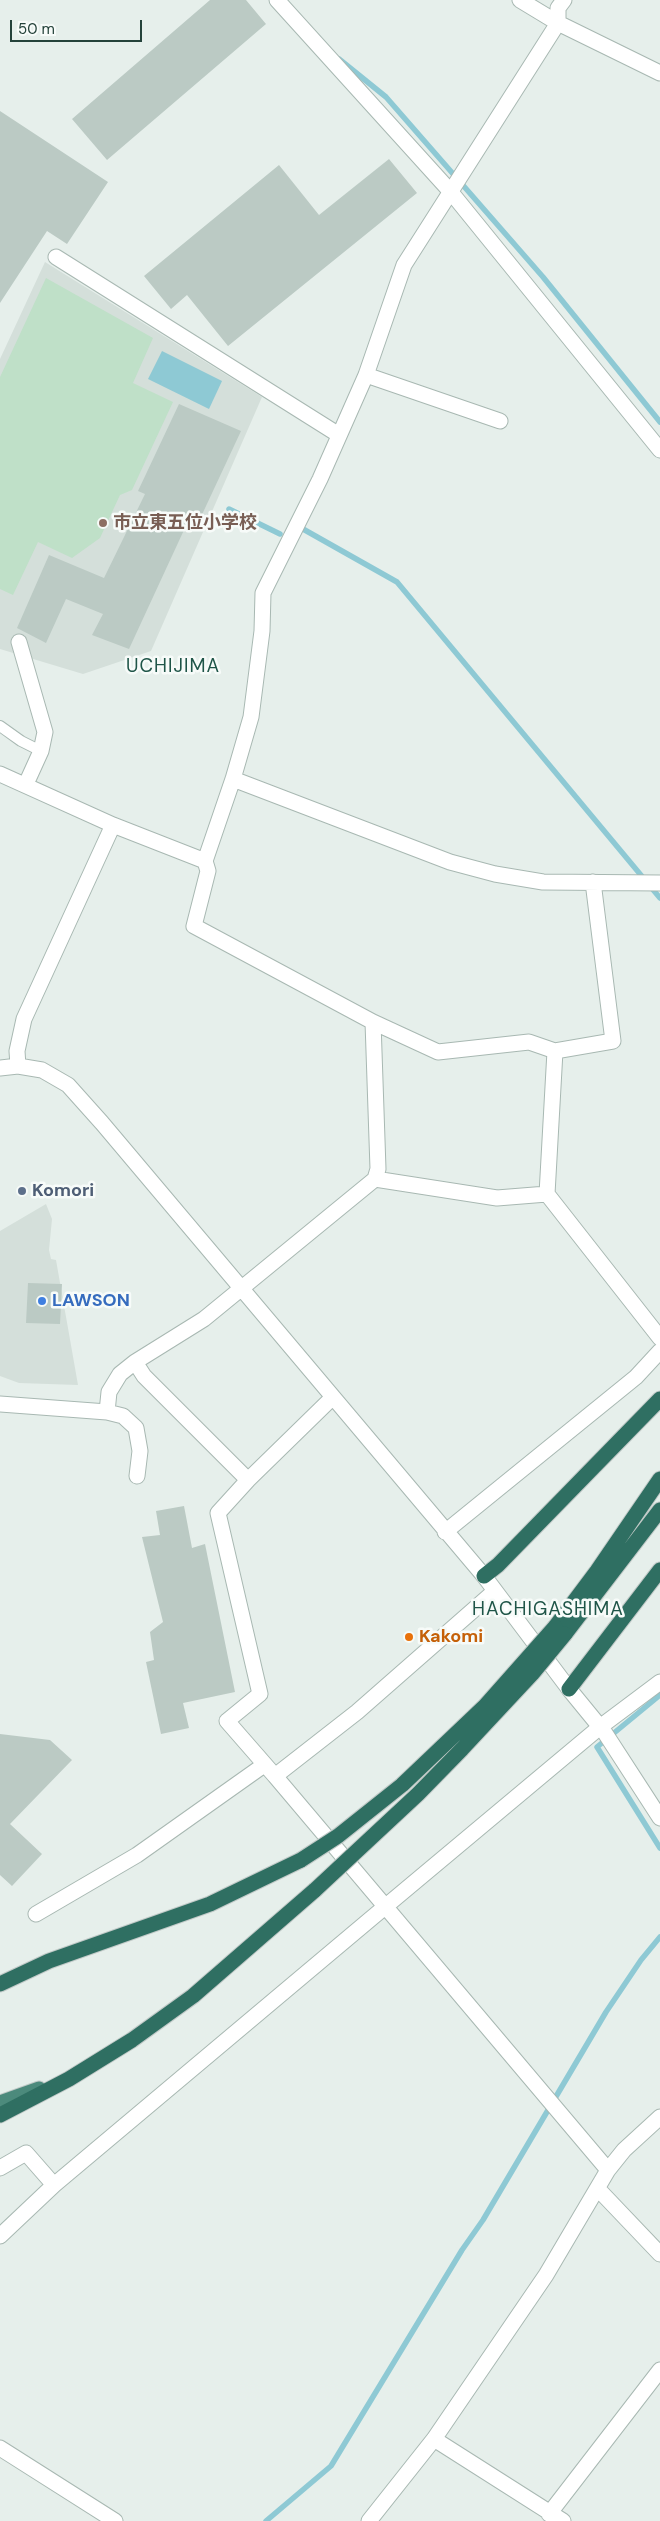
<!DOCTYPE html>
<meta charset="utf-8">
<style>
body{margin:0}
#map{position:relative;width:660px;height:2521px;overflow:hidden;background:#e6efeb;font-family:"DM Sans",sans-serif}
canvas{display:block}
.scale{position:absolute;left:10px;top:20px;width:132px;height:22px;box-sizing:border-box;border:2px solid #24423a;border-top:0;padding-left:6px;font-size:15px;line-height:18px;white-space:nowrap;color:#24423a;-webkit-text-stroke:4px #f7fbf9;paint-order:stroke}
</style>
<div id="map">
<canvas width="660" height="2521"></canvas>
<div class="scale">50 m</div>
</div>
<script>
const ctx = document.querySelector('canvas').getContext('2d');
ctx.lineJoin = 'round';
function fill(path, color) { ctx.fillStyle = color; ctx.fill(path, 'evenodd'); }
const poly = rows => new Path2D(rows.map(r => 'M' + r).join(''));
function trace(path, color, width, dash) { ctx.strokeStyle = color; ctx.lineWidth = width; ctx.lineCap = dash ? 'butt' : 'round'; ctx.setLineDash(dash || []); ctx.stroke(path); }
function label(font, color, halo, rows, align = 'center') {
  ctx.font = font + ' "DM Sans","Noto Sans JP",sans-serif'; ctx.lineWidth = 5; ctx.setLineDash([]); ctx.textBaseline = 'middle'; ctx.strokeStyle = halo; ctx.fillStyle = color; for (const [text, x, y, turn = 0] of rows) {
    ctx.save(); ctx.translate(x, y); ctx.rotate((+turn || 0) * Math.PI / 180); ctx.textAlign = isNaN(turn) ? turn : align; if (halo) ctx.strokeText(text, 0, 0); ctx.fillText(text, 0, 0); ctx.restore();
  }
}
fill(poly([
 [45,262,262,397,151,651,83,674,0,649,0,359],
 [46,1204,52,1219,49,1250,51,1259,56,1260,78,1385,19,1383,0,1376,0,1231]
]), '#d4dfda');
fill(poly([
 [46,278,153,338,133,383,173,402,132,490,120,495,100,538,72,558,38,542,13,595,0,589,0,377]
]), '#bfe0c8');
fill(poly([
 [162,351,222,381,209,409,148,379]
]), '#8ec9d4');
trace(poly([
 [339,59,386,97,543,277,660,422],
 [229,509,280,534],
 [303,529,397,582,660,898],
 [660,1695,597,1747,660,1848],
 [266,2521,331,2466,462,2250,483,2220,606,2012,641,1960,660,1937]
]), '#8ec9d4', 5.5);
fill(poly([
 [210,0,246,0,266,24,107,160,72,119],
 [0,111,108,182,67,244,47,231,0,303],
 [389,159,417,193,228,346,187,295,171,309,144,276,279,165,319,215],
 [179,404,241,431,199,521,190,517,129,649,92,635,103,614,66,599,46,643,17,628,49,555,104,578,145,494,138,491],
 [28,1283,62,1284,60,1324,26,1323],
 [184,1506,192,1548,205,1544,235,1692,183,1703,189,1728,161,1734,146,1662,154,1660,150,1632,163,1622,142,1537,160,1535,156,1511],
 [0,1734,50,1740,72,1760,10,1824,42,1854,12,1886,0,1875]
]), '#bbcac4');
const service = poly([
 [0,726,21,741,41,751]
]);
const minor = poly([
 [520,0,558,23,660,73],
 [56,257,339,435],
 [366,375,500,421],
 [19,642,45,732,41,751,26,784],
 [0,774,113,825,205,861],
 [233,779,450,862,495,874,543,882,660,883],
 [373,1022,438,1052,529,1042,555,1051,613,1041,593,882],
 [18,1066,17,1051,24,1019,113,825],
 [0,1068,18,1066,42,1070,68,1085,102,1123,484,1576,569,1689,605,1733,660,1818],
 [375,1179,497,1198,547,1194,660,1338],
 [547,1194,555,1051],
 [0,1404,107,1412,123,1416,136,1428,140,1451,137,1476],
 [107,1412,109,1392,120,1374,135,1362],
 [248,1480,333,1397],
 [445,1532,636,1377,660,1351],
 [495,1591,357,1712,275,1776,227,1721,260,1694,218,1513,248,1480,144,1376,135,1362,204,1319,375,1179,378,1169,373,1022,194,926,208,871,205,861,233,779,251,717,262,631,263,593,320,479,366,375,404,265,558,23,558,8,564,0],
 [275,1776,608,2170],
 [36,1914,137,1855,264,1765],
 [0,2168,26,2153,54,2185],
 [598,2189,660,2254],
 [0,2236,54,2185,386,1906,600,1727,660,1682],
 [434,2439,563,2521],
 [0,2448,115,2521],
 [549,2514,660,2370],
 [369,2521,434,2439,546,2275,608,2170,624,2150,660,2117]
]);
const tertiary = poly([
 [277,0,450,191,660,450]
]);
const trunk = poly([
 [0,2103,39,2089]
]);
const motorway = poly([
 [484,1576,498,1565,660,1399],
 [555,1627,597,1571,660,1479],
 [565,1634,660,1510],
 [569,1689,660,1570],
 [0,1984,49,1961,210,1904,301,1860],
 [0,2115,69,2079,132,2040,193,1996,315,1890]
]);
trace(service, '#a8b8b2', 12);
trace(minor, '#a8b8b2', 17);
trace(tertiary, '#a8b8b2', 17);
trace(trunk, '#c2cac8', 17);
trace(motorway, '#c2cac8', 17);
trace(service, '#fff', 10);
trace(minor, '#fff', 15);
trace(tertiary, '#fff', 15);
trace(trunk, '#4c8a7c', 15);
trace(motorway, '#2f6f62', 15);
const motorwayBridge = poly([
 [301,1860,338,1836,402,1785,485,1706,555,1627],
 [315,1890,418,1794,462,1749,532,1674,565,1634]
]);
trace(motorwayBridge, '#c2cac8', 17, []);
trace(motorwayBridge, '#2f6f62', 15);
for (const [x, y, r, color] of [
 [103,523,5,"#8d6e63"],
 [22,1191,5,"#5c6f8a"],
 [42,1301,5,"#3f7fe0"],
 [409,1637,5,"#e8710a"]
]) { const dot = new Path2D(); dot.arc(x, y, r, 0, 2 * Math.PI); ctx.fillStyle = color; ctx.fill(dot); trace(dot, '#f7fbf9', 2); }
label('bold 18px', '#785e54', '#f7fbf9', [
 ["市立東五位小学校",113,523]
], 'left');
label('bold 18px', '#4e5e75', '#f7fbf9', [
 ["Komori",32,1191]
], 'left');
label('bold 18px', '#366cbe', '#f7fbf9', [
 ["LAWSON",52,1301]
], 'left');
label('bold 18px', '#c56008', '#f7fbf9', [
 ["Kakomi",419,1637]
], 'left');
ctx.letterSpacing = '1px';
label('19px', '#1f5548', '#f7fbf9', [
 ["UCHIJIMA",173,667],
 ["HACHIGASHIMA",548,1610]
]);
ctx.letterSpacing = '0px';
</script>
